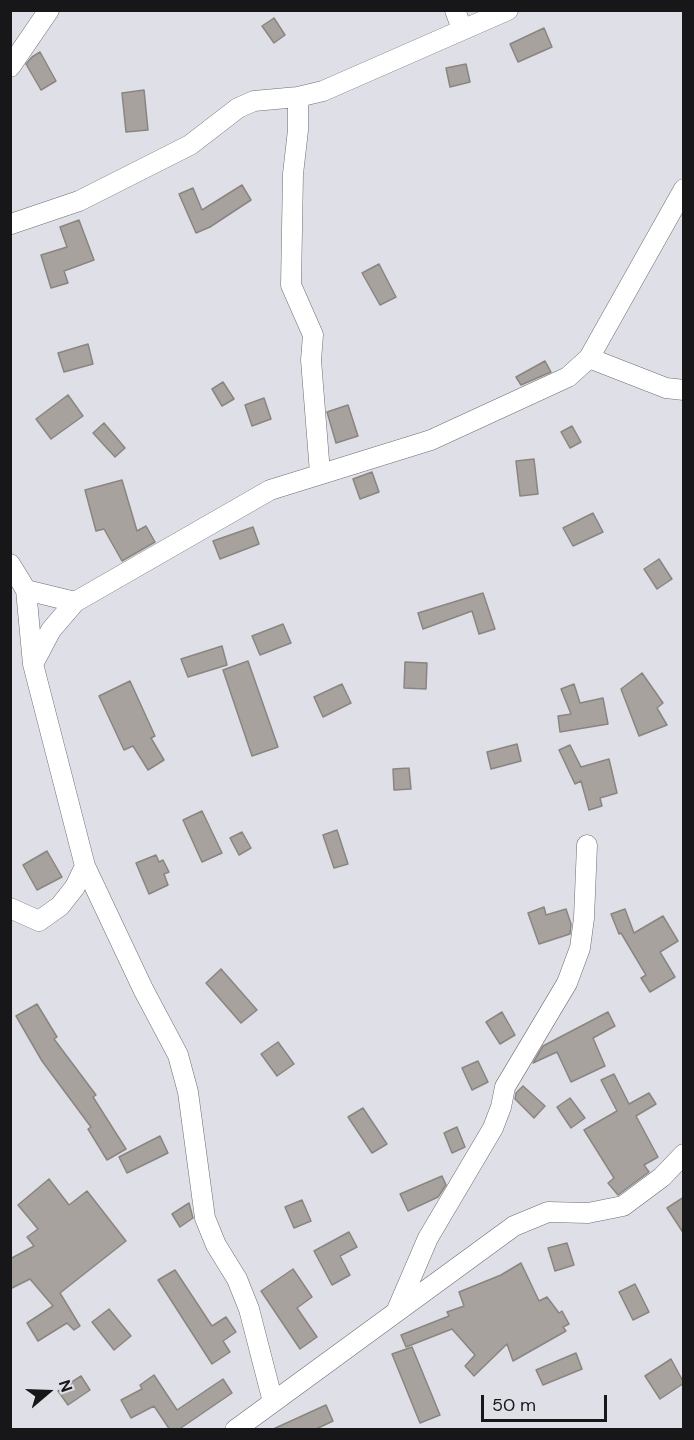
<!DOCTYPE html>
<style>
body{margin:0}
#map{position:relative;width:694px;height:1440px;overflow:hidden;background:#dfe0e7;font-family:"DM Sans",sans-serif}
canvas{display:block}
.frame{position:absolute;inset:0;border:12px solid #171719;pointer-events:none}
.north{position:absolute;left:18px;top:1362px;width:60px;height:60px;-webkit-text-stroke:4px #dfe0e7;paint-order:stroke;rotate:71deg;font-size:16px;font-weight:700;line-height:24px;text-align:center;color:#171719}
.north::after{content:'';display:block;margin:auto;width:21px;height:27px;background:#171719;clip-path:polygon(50% 0,100% 100%,50% 72%,0 100%)}
.scale{position:absolute;left:481px;top:1395px;width:126px;height:27px;box-sizing:border-box;border:3px solid #171719;border-top:0;padding-left:8px;font-size:18px;line-height:21px;white-space:nowrap;color:#171719;-webkit-text-stroke:4px #dfe0e7;paint-order:stroke}
</style>
<div id="map">
<canvas width="694" height="1440"></canvas>
<div class="frame"></div>
<div class="north">N</div>
<div class="scale">50 m</div>
</div>
<script>
const ctx = document.querySelector('canvas').getContext('2d');
ctx.lineJoin = 'round';
function fill(path, color) { ctx.fillStyle = color; ctx.fill(path, 'evenodd'); }
const poly = rows => new Path2D(rows.map(r => 'M' + r).join(''));
function trace(path, color, width, dash) { ctx.strokeStyle = color; ctx.lineWidth = width; ctx.lineCap = dash ? 'butt' : 'round'; ctx.setLineDash(dash || []); ctx.stroke(path); }
const building = poly([
 [274,18,285,35,274,43,262,26,274,18],
 [544,28,552,47,518,62,510,44,544,28],
 [40,52,56,81,41,90,26,64,32,57,40,52],
 [466,64,470,82,450,87,446,68,466,64],
 [144,90,148,130,126,132,122,93,144,90],
 [242,185,251,200,210,227,196,233,179,194,193,188,202,210,242,185],
 [79,220,94,260,64,271,68,283,51,288,41,255,67,247,60,227,79,220],
 [379,264,396,297,380,305,362,273,379,264],
 [88,344,93,364,64,372,58,353,88,344],
 [545,361,551,372,521,385,516,377,545,361],
 [223,382,234,399,222,406,212,389,223,382],
 [68,395,83,416,51,439,36,419,68,395],
 [264,398,271,419,252,426,245,405,264,398],
 [348,405,358,436,336,443,327,412,348,405],
 [104,423,125,448,115,457,93,433,104,423],
 [572,426,581,442,570,448,561,432,572,426],
 [534,459,538,494,520,496,516,461,534,459],
 [372,472,379,492,360,499,353,479,372,472],
 [122,480,137,531,146,526,155,542,122,561,104,529,96,531,85,490,122,480],
 [593,513,603,532,573,546,563,528,593,513],
 [253,527,259,544,220,559,213,541,253,527],
 [659,559,672,579,657,589,644,569,659,559],
 [483,593,495,629,479,634,472,611,423,629,418,613,483,593],
 [283,624,291,643,260,655,252,636,283,624],
 [222,646,227,665,188,677,181,659,222,646],
 [248,661,278,747,252,756,223,670,248,661],
 [405,662,427,663,426,689,404,688,405,662],
 [642,673,663,703,657,708,667,725,639,736,621,689,642,673],
 [130,681,155,736,151,738,164,760,148,770,133,746,124,750,99,696,130,681],
 [342,684,351,703,323,717,314,697,342,684],
 [574,684,580,703,603,698,608,724,560,732,558,716,571,714,561,689,574,684],
 [517,744,521,761,491,769,487,752,517,744],
 [570,745,581,767,609,759,617,793,600,798,602,806,589,810,581,781,575,784,559,750,570,745],
 [409,768,411,789,394,790,393,769,409,768],
 [202,811,222,853,202,862,183,820,202,811],
 [337,830,348,864,334,868,323,835,337,830],
 [242,832,251,848,239,855,230,838,242,832],
 [47,851,62,877,37,890,23,865,47,851],
 [156,855,159,862,163,860,169,872,164,874,168,885,149,894,136,863,156,855],
 [544,907,546,915,566,909,571,924,570,934,539,944,528,913,544,907],
 [625,909,634,933,663,916,678,941,660,952,675,977,650,992,641,978,646,975,621,933,619,934,611,914,625,909],
 [221,969,257,1010,241,1023,206,983,221,969],
 [37,1004,57,1037,54,1039,96,1095,93,1097,126,1149,107,1160,88,1129,91,1127,42,1061,16,1016,37,1004],
 [502,1012,515,1035,500,1044,486,1022,502,1012],
 [608,1012,615,1026,593,1038,605,1066,571,1082,557,1052,533,1063,543,1046,608,1012],
 [278,1042,294,1064,277,1076,261,1054,278,1042],
 [478,1061,488,1082,472,1090,462,1068,478,1061],
 [614,1074,629,1104,649,1093,656,1104,636,1116,658,1157,644,1165,649,1172,618,1195,608,1183,614,1178,584,1130,617,1111,601,1080,614,1074],
 [523,1086,545,1106,534,1118,515,1099,516,1093,523,1086],
 [570,1098,585,1118,571,1128,557,1107,570,1098],
 [363,1108,387,1144,372,1153,348,1117,363,1108],
 [457,1127,465,1147,452,1153,444,1133,457,1127],
 [160,1136,168,1153,127,1173,119,1157,160,1136],
 [442,1176,446,1185,438,1197,408,1211,400,1194,442,1176],
 [49,1179,69,1205,87,1191,126,1241,60,1293,80,1326,74,1330,67,1323,38,1341,27,1323,53,1306,30,1279,10,1289,10,1259,34,1246,27,1237,38,1229,18,1205,49,1179],
 [684,1197,684,1234,667,1208,684,1197],
 [302,1200,311,1221,294,1228,285,1207,302,1200],
 [189,1203,193,1218,180,1227,172,1214,189,1203],
 [349,1232,357,1247,340,1256,350,1275,332,1285,314,1251,349,1232],
 [567,1243,574,1265,555,1271,548,1248,567,1243],
 [521,1263,539,1301,547,1297,559,1313,562,1311,569,1324,563,1327,566,1331,513,1361,507,1344,474,1376,465,1366,475,1355,452,1329,406,1347,401,1335,449,1316,447,1312,464,1306,459,1292,501,1275,521,1263],
 [293,1269,312,1297,297,1308,317,1337,300,1349,261,1291,293,1269],
 [175,1270,212,1326,226,1317,236,1332,223,1341,230,1352,212,1364,158,1280,175,1270],
 [635,1284,649,1312,633,1320,619,1292,635,1284],
 [109,1309,131,1336,114,1350,92,1322,109,1309],
 [412,1347,440,1415,420,1423,392,1354,412,1347],
 [576,1353,582,1369,543,1385,536,1370,576,1353],
 [671,1359,684,1383,660,1399,645,1376,671,1359],
 [154,1375,177,1410,223,1379,232,1393,178,1430,170,1430,154,1406,131,1418,121,1400,142,1389,140,1385,154,1375],
 [81,1376,90,1390,68,1405,58,1391,81,1376],
 [326,1405,333,1421,314,1430,271,1430,326,1405]
]);
fill(building, '#a7a29d');
trace(building, '#8a8580', 1.5);
const street = poly([
 [455,10,462,29],
 [10,67,49,10],
 [298,97,298,130,293,174,291,285,313,335,311,360,320,473],
 [11,224,79,201,190,145,238,108,254,101,298,97,323,91,508,10],
 [589,358,666,388,684,390],
 [10,564,26,590,33,664,85,866,143,989,178,1055,188,1092,205,1218,216,1245,237,1279,249,1309,273,1402],
 [26,590,75,602,270,490,431,440,568,377,589,358,684,189],
 [33,664,51,630,75,602],
 [10,908,39,921,60,906,75,887,85,866],
 [397,1310,428,1238,493,1128,501,1107,505,1087,567,983,580,948,584,918,587,845],
 [235,1430,514,1226,548,1212,588,1213,623,1206,662,1177,684,1154]
]);
trace(street, '#6c6d72', 21);
trace(street, '#fff', 20);
</script>
